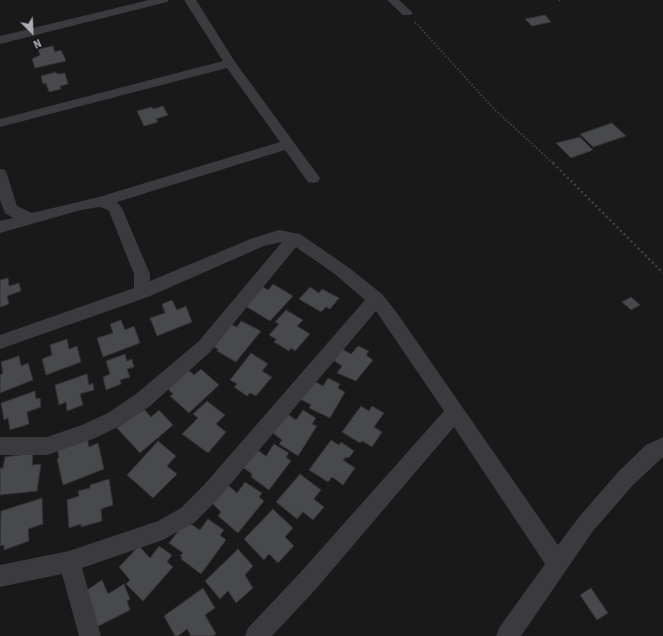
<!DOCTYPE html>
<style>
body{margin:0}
#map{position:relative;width:663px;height:636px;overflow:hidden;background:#19191a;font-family:"Source Sans 3",sans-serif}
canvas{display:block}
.north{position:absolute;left:12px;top:12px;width:40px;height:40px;-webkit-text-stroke:3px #141415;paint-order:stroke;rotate:156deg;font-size:11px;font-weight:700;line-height:16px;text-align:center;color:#acafb9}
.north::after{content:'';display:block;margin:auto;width:14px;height:18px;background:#acafb9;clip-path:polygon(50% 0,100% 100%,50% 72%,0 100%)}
</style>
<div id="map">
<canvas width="663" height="636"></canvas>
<div class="north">N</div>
</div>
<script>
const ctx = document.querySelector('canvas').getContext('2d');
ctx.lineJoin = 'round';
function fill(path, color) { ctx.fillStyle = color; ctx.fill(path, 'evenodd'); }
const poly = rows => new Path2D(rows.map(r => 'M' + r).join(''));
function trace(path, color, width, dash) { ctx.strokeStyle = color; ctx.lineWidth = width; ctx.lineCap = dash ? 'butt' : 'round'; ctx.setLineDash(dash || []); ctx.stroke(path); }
const building = poly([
 [545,15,551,22,532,26,525,19,545,15],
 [53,46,55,52,61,50,66,61,35,68,32,59,40,55,38,49,53,46],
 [56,72,57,74,65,73,68,84,60,86,61,89,49,92,46,83,43,84,41,76,56,72],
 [163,106,168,115,156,119,158,122,144,126,137,111,152,107,153,109,163,106],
 [612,123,626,136,593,147,580,134,612,123],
 [580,137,593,150,571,158,556,143,580,137],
 [8,278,9,286,19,283,21,291,7,296,9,304,0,307,0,280,8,278],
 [273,284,293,296,270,321,242,304,261,286,268,290,273,284],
 [310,287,319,293,322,289,339,298,330,309,326,307,321,312,299,299,310,287],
 [631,297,640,305,631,310,622,302,631,297],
 [172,300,177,310,186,306,192,322,157,336,150,318,165,313,162,304,172,300],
 [286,310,303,320,297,326,310,334,295,351,291,348,289,351,274,342,276,339,269,335,279,324,275,322,286,310],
 [121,320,125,330,134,326,140,343,103,357,97,338,113,333,110,324,121,320],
 [241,321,261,331,236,362,217,351,218,349,210,345,228,323,237,327,241,321],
 [67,339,69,349,77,346,81,362,46,375,42,359,52,355,50,345,67,339],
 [358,346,369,351,366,355,373,360,356,381,337,373,342,366,333,360,342,349,351,354,358,346],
 [251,353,268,364,262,371,272,377,256,396,250,393,247,396,234,387,237,384,230,380,251,353],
 [125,354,127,361,132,359,134,367,127,369,130,377,120,380,121,384,106,390,103,377,110,374,106,361,125,354],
 [19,356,21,366,28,363,33,380,0,393,0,375,3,373,1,362,19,356],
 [186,368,194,375,201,369,219,385,189,413,170,396,173,394,164,385,186,368],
 [87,374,89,385,93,383,94,390,80,394,83,405,67,411,66,402,59,405,55,385,87,374],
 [328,378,340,384,338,388,345,392,330,418,309,408,311,405,300,399,312,380,323,386,328,378],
 [35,391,36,399,40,398,41,407,27,412,29,424,10,430,8,418,4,420,1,403,35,391],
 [207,401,225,415,216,424,226,432,208,453,182,434,198,418,193,414,207,401],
 [361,406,369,411,372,406,384,413,374,427,382,432,372,447,362,441,360,443,342,432,361,406],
 [143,408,151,417,159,410,173,425,140,453,117,428,143,408],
 [303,410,316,418,312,424,317,426,298,456,279,444,282,440,270,431,286,413,296,420,303,410],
 [87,436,89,447,98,443,104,469,63,485,57,459,59,458,57,448,87,436],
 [331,440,339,445,341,442,354,451,349,458,347,457,343,460,355,468,343,485,332,477,328,482,309,470,331,440],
 [158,441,176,456,167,466,177,474,153,498,127,475,158,441],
 [274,444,289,453,286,457,291,461,269,490,251,477,252,474,240,465,255,448,266,456,274,444],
 [33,453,32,465,41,464,37,491,0,495,0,468,3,468,5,457,33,453],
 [300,474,321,490,314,499,324,507,313,520,303,512,297,519,276,502,300,474],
 [109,479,113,505,101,509,102,521,81,527,81,524,69,528,67,500,79,496,78,491,90,488,90,485,109,479],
 [245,482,262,493,259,497,264,501,238,533,218,516,221,512,210,501,227,484,237,493,245,482],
 [42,498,43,524,28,529,29,541,4,550,4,545,0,546,1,511,42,498],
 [273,509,293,528,285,537,294,546,278,563,269,554,264,560,244,539,273,509],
 [208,519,224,530,220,535,226,540,201,574,181,559,182,557,180,556,183,553,169,543,186,521,200,530,208,519],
 [139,546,150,558,159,546,172,555,167,562,173,567,143,601,126,584,130,580,119,567,139,546],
 [238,549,253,566,245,575,253,588,236,603,228,591,220,599,205,581,238,549],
 [102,580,108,594,124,584,130,599,127,601,130,610,89,631,84,592,102,580],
 [203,588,215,608,205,615,216,634,213,636,191,636,187,629,178,636,175,636,164,616,203,588],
 [591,588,608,613,597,620,580,595,591,588]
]);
fill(building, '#48494d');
trace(building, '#333336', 1);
trace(poly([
 [559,0,561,1],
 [415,22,494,109,554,164]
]), '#404146', 2, [1.5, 2]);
trace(poly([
 [553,163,663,273]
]), '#404146', 2.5, [2, 3]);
fill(poly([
 [149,0,169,0,167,2,0,44,0,36,149,0],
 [184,0,196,0,235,62,320,178,318,182,313,183,308,182,285,150,117,202,122,208,150,274,150,281,253,238,279,230,300,234,348,267,382,294,397,313,558,545,579,517,619,471,646,445,663,437,663,457,633,485,593,531,521,636,496,636,499,628,545,564,454,427,315,590,272,636,245,636,248,628,299,574,444,411,376,311,218,499,195,522,163,540,82,568,101,636,79,636,62,574,0,587,0,565,69,551,158,521,181,508,204,485,365,300,336,275,296,247,211,351,150,406,122,425,93,439,47,455,0,455,0,437,47,437,82,425,108,413,136,394,199,341,282,242,264,246,148,297,0,349,0,335,134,288,134,274,109,211,106,209,99,207,81,210,0,233,0,221,13,218,5,213,0,200,0,169,5,170,7,174,17,206,32,213,99,197,280,142,227,68,0,127,0,119,223,61,184,0],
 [387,0,399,0,413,13,411,15,403,15,387,0]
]), '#3a3a3f');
</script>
